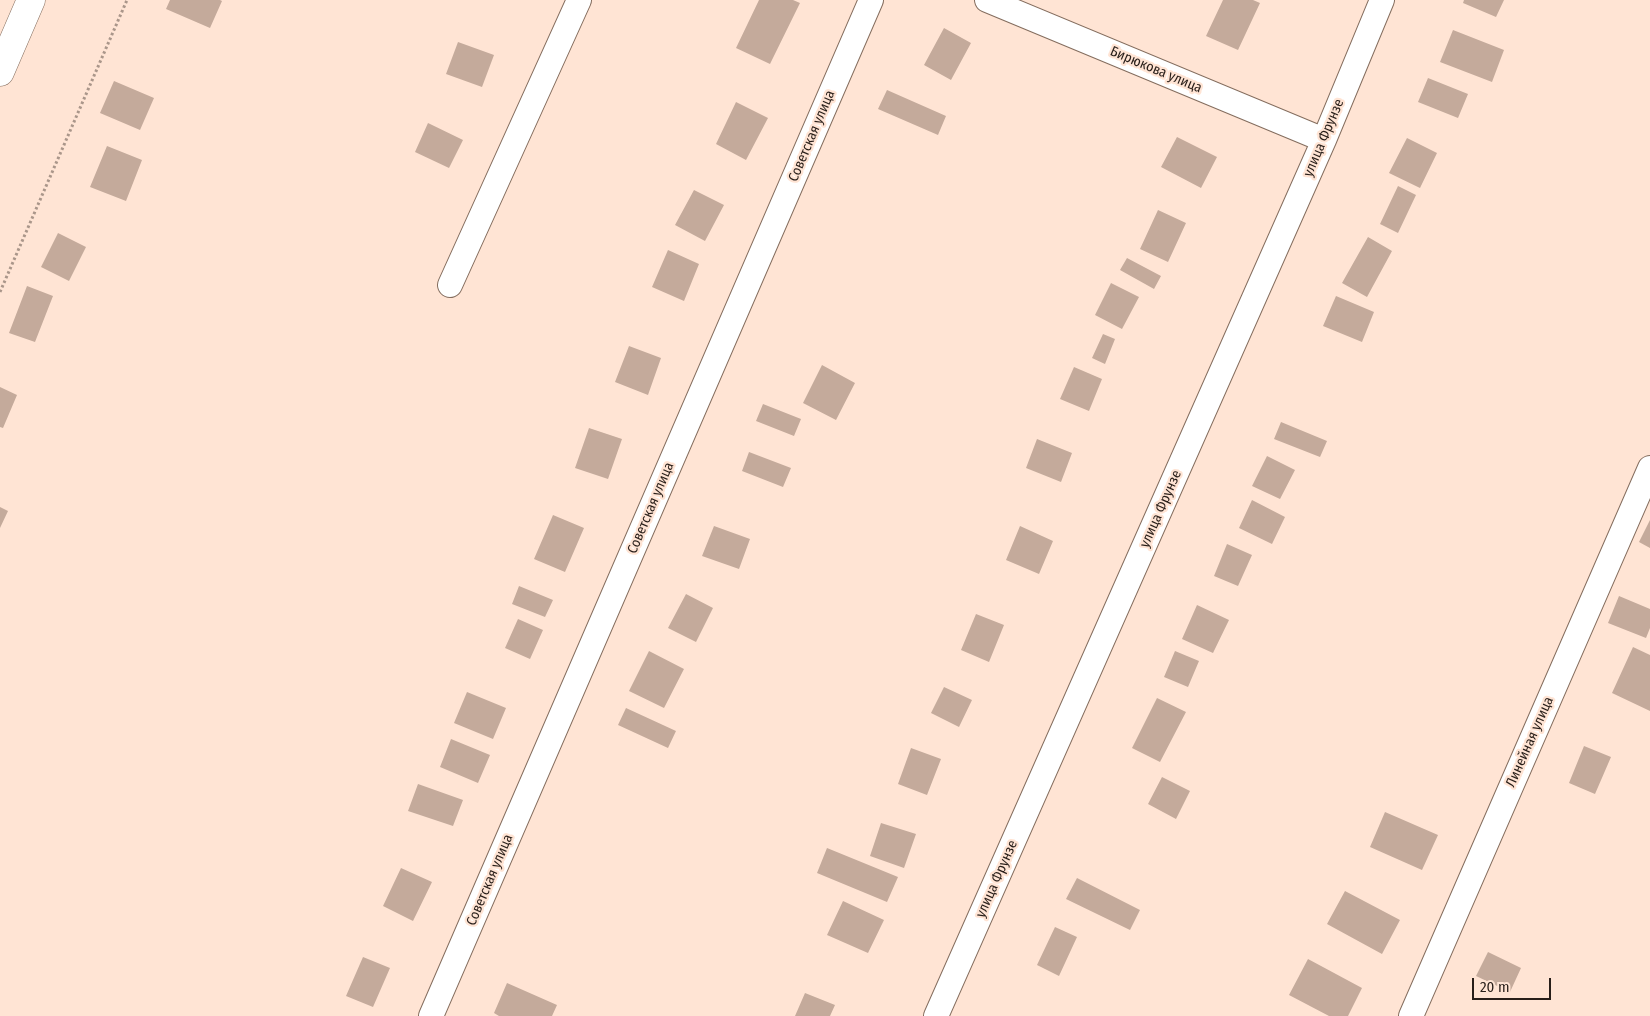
<!DOCTYPE html>
<meta charset="utf-8">
<style>
body{margin:0}
#map{position:relative;width:1650px;height:1016px;overflow:hidden;background:#ffe4d4;font-family:"Fira Sans Condensed",sans-serif}
canvas{display:block}
.scale{position:absolute;left:1472px;top:978px;width:79px;height:22px;box-sizing:border-box;border:2px solid #281e19;border-top:0;padding-left:6px;font-size:15px;line-height:18px;white-space:nowrap;color:#281e19;-webkit-text-stroke:4px #ffe4d4;paint-order:stroke}
</style>
<div id="map">
<canvas width="1650" height="1016"></canvas>
<div class="scale">20 m</div>
</div>
<script>
const ctx = document.querySelector('canvas').getContext('2d');
ctx.lineJoin = 'round';
function fill(path, color) { ctx.fillStyle = color; ctx.fill(path, 'evenodd'); }
const poly = rows => new Path2D(rows.map(r => 'M' + r).join(''));
function trace(path, color, width, dash) { ctx.strokeStyle = color; ctx.lineWidth = width; ctx.lineCap = dash ? 'butt' : 'round'; ctx.setLineDash(dash || []); ctx.stroke(path); }
function label(font, color, halo, rows, align = 'center') {
  ctx.font = font + ' "Fira Sans Condensed",sans-serif'; ctx.lineWidth = 4.5; ctx.setLineDash([]); ctx.textBaseline = 'middle'; ctx.strokeStyle = halo; ctx.fillStyle = color; for (const [text, x, y, turn = 0] of rows) {
    ctx.save(); ctx.translate(x, y); ctx.rotate((+turn || 0) * Math.PI / 180); ctx.textAlign = isNaN(turn) ? turn : align; if (halo) ctx.strokeText(text, 0, 0); ctx.fillText(text, 0, 0); ctx.restore();
  }
}
fill(poly([
 [170,0,220,0,222,1,210,28,166,9],
 [759,0,793,0,800,3,770,64,736,48],
 [1223,0,1253,0,1260,3,1238,50,1206,36],
 [1464,0,1504,0,1496,17,1463,3],
 [944,28,971,43,951,80,924,65],
 [1453,30,1504,50,1492,82,1440,62],
 [458,42,494,55,482,87,446,74],
 [1428,78,1468,94,1458,118,1418,102],
 [114,81,154,98,140,130,100,113],
 [887,90,946,116,938,135,878,109],
 [736,102,768,118,746,160,716,144],
 [428,123,463,140,449,168,415,152],
 [1177,137,1217,157,1201,188,1161,167],
 [1407,138,1437,153,1420,188,1389,173],
 [107,146,142,160,126,201,90,187],
 [1398,186,1416,195,1398,233,1380,224],
 [694,190,724,205,705,241,675,225],
 [1158,210,1186,223,1168,262,1140,249],
 [58,233,86,247,69,281,41,267],
 [1368,237,1392,251,1367,297,1342,283],
 [668,250,699,264,684,301,652,287],
 [1127,258,1161,276,1154,289,1120,270],
 [1111,283,1139,297,1122,329,1095,315],
 [27,286,53,296,35,342,9,333],
 [1336,296,1374,312,1362,342,1323,326],
 [1103,334,1115,339,1105,364,1092,358],
 [629,346,661,358,648,395,615,382],
 [822,365,855,383,836,420,803,403],
 [1074,367,1102,379,1089,411,1060,399],
 [0,387,17,395,3,428,0,427],
 [763,404,801,419,794,436,756,421],
 [1281,422,1327,441,1320,457,1274,439],
 [589,428,622,439,608,479,575,468],
 [1037,439,1072,453,1061,482,1026,468],
 [749,452,791,468,783,487,742,471],
 [1267,456,1295,470,1280,499,1252,486],
 [1252,500,1285,517,1272,544,1239,528],
 [0,507,8,511,0,528],
 [553,515,584,528,565,572,534,559],
 [1650,520,1650,548,1639,542],
 [714,526,750,539,739,569,702,556],
 [1020,526,1053,541,1039,574,1006,560],
 [1227,544,1252,555,1238,586,1214,576],
 [519,586,553,600,545,617,512,604],
 [686,594,713,608,696,642,668,628],
 [1619,596,1650,609,1650,628,1646,638,1608,623],
 [1197,605,1229,620,1213,653,1182,639],
 [976,614,1004,625,989,662,961,650],
 [518,619,543,630,530,659,505,648],
 [1633,647,1650,655,1650,711,1612,693],
 [649,651,684,669,664,708,629,691],
 [1175,651,1199,661,1188,687,1164,677],
 [944,687,972,700,959,727,931,713],
 [467,692,506,708,493,739,454,723],
 [1157,698,1186,712,1160,762,1132,748],
 [626,708,676,731,668,748,618,725],
 [451,739,490,755,478,783,440,767],
 [1584,746,1611,757,1595,794,1569,783],
 [911,748,941,759,927,795,898,784],
 [1162,777,1190,791,1176,819,1148,804],
 [418,784,463,800,453,826,408,811],
 [1385,812,1438,835,1422,870,1370,847],
 [881,823,916,834,904,868,870,856],
 [827,848,898,877,887,902,817,873],
 [401,868,432,882,413,921,383,906],
 [1077,878,1140,910,1130,930,1066,899],
 [1345,891,1400,920,1382,954,1327,924],
 [843,901,884,920,868,953,827,935],
 [1055,927,1077,937,1059,976,1037,965],
 [1488,952,1521,968,1510,992,1476,976],
 [363,957,390,968,373,1007,346,996],
 [1308,959,1362,988,1348,1016,1329,1016,1289,995],
 [507,983,557,1005,552,1016,499,1016,494,1013],
 [805,993,835,1005,830,1016,795,1016]
]), '#c4aa9b');
const minor = poly([
 [987,0,1324,140],
 [450,285,579,0],
 [431,1016,871,0],
 [936,1016,1324,140,1382,0],
 [1411,1016,1650,468]
]);
const primary = poly([
 [0,72,31,0]
]);
trace(minor, '#846d5e', 26);
trace(primary, '#846d5e', 29);
trace(poly([
 [0,292,127,0]
]), '#aa968a', 3, [2.5, 2.5]);
trace(minor, '#fff', 24);
trace(primary, '#fff', 28);
label('14px', '#281e19', '#ffe4d4', [
 ["Бирюкова улица",1156,70,23],
 ["Советская улица",812,136,-67],
 ["улица Фрунзе",1324,138,-67],
 ["Советская улица",651,508,-67],
 ["улица Фрунзе",1161,509,-66],
 ["Линейная улица",1530,742,-66],
 ["улица Фрунзе",997,879,-66],
 ["Советская улица",490,880,-67]
]);
</script>
